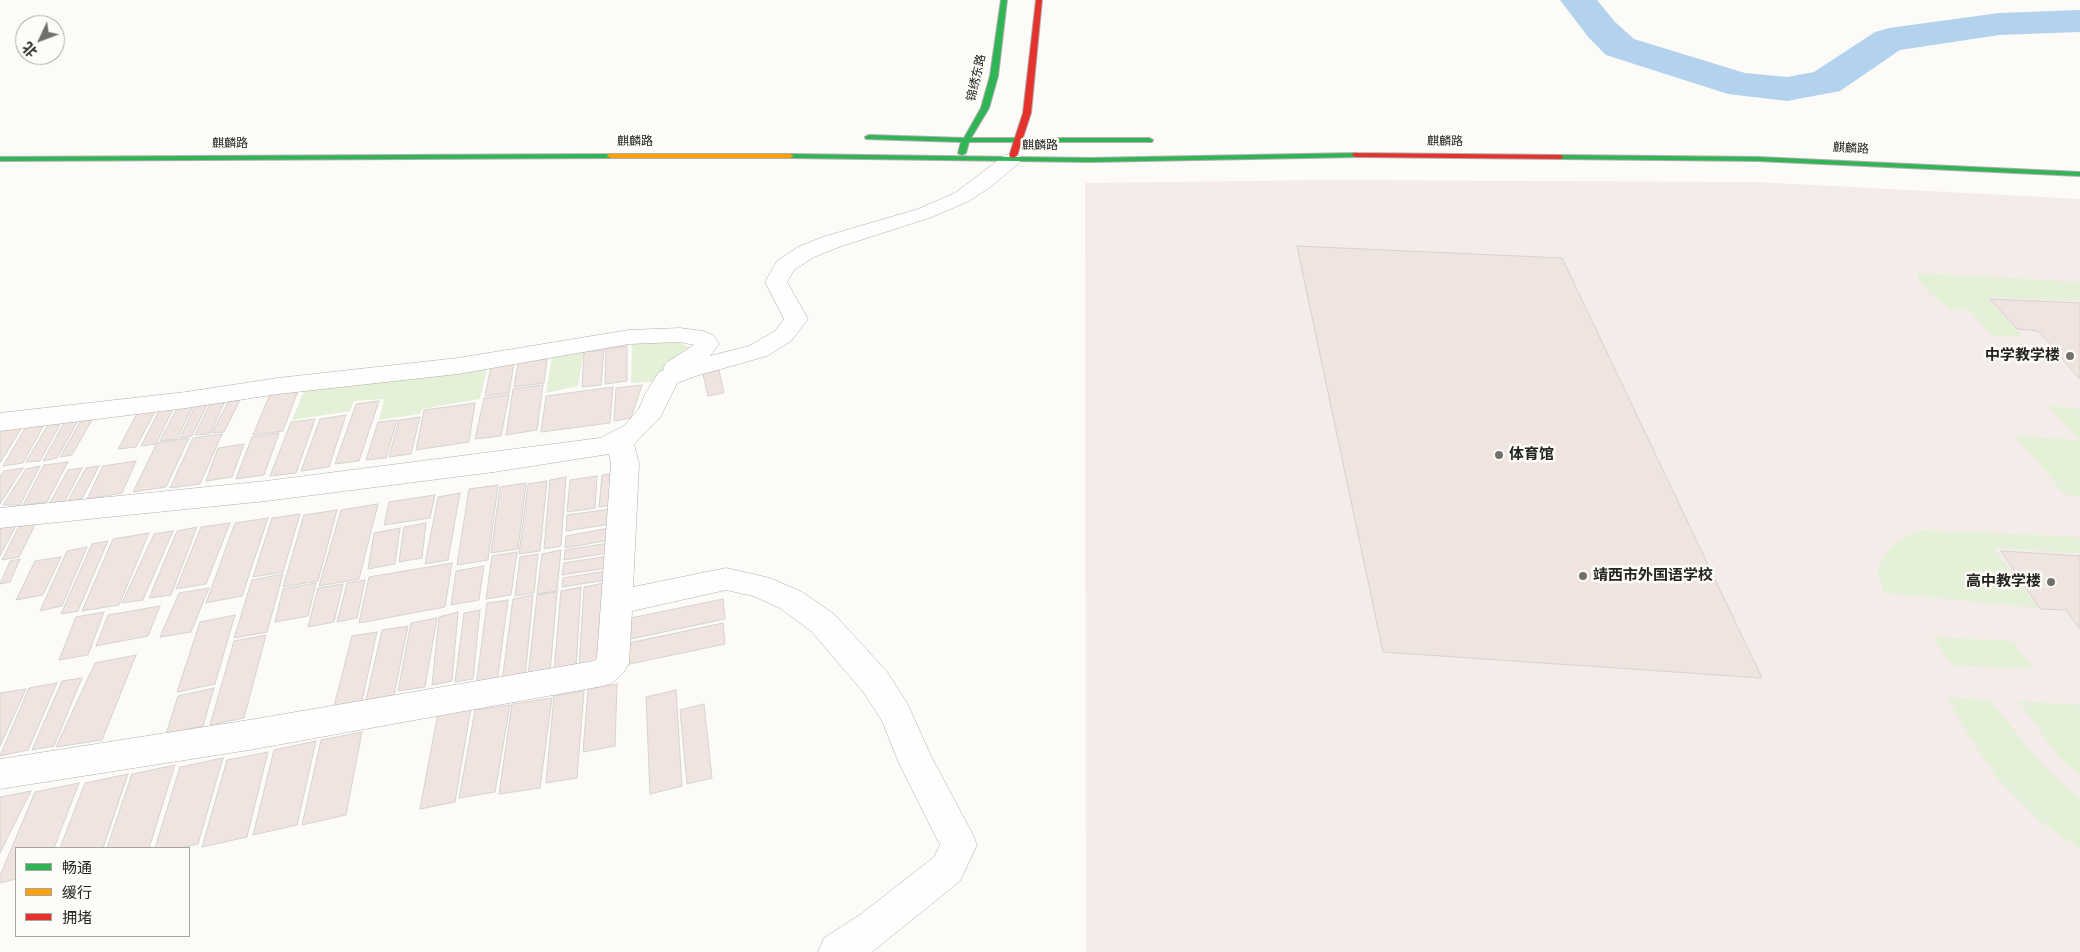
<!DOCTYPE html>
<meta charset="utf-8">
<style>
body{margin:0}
#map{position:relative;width:2080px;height:952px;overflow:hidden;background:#fcfbf7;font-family:"Roboto Condensed","Noto Sans SC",sans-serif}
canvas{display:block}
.legend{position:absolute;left:15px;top:847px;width:175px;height:90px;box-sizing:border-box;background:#fdfcf6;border:1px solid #a6a5a1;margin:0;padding:6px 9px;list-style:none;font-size:15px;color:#242321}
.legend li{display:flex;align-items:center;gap:10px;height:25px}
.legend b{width:25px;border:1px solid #a6a5a1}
.north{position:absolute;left:15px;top:15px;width:50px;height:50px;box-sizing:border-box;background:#fdfcf6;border:1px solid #a6a5a1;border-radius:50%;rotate:227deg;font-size:14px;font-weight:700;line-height:20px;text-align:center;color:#242321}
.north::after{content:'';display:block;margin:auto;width:18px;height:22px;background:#706f6c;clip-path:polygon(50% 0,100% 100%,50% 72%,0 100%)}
</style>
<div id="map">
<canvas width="2080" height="952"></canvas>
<ul class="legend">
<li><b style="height:6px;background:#30b455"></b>畅通</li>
<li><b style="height:6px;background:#ff9f0a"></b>缓行</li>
<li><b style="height:6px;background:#e5322d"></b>拥堵</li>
</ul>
<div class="north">北</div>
</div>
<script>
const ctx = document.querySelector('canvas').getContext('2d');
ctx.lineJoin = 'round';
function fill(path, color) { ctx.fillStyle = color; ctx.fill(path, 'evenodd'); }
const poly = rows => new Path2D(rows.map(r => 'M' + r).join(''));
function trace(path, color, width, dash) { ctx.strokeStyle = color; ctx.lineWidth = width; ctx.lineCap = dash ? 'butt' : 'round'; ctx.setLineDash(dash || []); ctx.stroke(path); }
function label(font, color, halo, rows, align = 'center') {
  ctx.font = font + ' "Roboto Condensed","Noto Sans SC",sans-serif'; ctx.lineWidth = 5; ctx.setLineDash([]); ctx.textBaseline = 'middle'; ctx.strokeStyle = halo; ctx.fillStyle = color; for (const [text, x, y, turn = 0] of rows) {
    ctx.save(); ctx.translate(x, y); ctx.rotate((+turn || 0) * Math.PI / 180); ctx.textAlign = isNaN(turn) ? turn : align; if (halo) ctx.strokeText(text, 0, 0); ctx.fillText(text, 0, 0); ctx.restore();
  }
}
fill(poly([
 [1328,180,1755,182,2080,199,2080,952,1086,952,1085,183]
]), '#f4ece8');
fill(poly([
 [1918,273,2080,282,2080,301,1988,297,2022,337,1993,336,1970,310,1950,309,1928,292,1918,279],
 [666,342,680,343,691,348,680,359,661,371,654,382,631,383,632,343],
 [584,350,578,386,546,393,552,357],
 [488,365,480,399,422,409,420,414,379,420,384,399,354,401,350,411,292,420,305,389],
 [2049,406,2080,409,2080,496,2065,495,2015,436,2079,440],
 [1919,530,2080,537,2080,553,1994,548,2038,608,1884,593,1878,572,1883,556,1897,541],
 [1933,637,2013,641,2033,669,1951,665],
 [1947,697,1989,700,2048,771,2080,798,2080,849,2042,823,1998,779,1968,735],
 [2019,701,2080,705,2080,776,2060,759]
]), '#e5f0d8');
fill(poly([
 [1560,0,1597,0,1615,22,1634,39,1745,73,1787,77,1814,72,1875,32,1889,28,1999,13,2080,10,2080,32,1999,35,1900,50,1840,91,1787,101,1728,94,1606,55,1589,38,1560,0]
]), '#b2d2ee');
const building = poly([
 [1297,246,1562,258,1762,678,1383,652,1297,246],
 [1990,299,2080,303,2080,379,2038,331,2017,329,1990,299],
 [627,346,627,381,605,384,606,349,627,346],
 [604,350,601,385,582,387,584,352,604,350],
 [547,359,544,383,514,387,518,362,547,359],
 [514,363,509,393,485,396,491,366,514,363],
 [719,370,724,393,708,396,703,374,719,370],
 [543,385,537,430,506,435,513,389,543,385],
 [642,385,631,418,614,421,616,388,642,385],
 [613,387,610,423,541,432,546,396,613,387],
 [298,391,283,431,253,435,270,394,298,391],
 [509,395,501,436,475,439,484,398,509,395],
 [240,400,224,432,212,433,228,402,240,400],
 [379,401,359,461,335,464,356,404,379,401],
 [208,403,192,436,180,438,196,404,208,403],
 [224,403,210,434,195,435,210,404,224,403],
 [475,403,469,442,416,450,424,410,475,403],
 [194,404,177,439,160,441,178,406,194,404],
 [174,407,156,444,141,446,160,409,174,407],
 [157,408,136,447,118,449,139,410,157,408],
 [346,415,329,467,301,471,320,419,346,415],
 [420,417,411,454,389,457,399,420,420,417],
 [93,418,72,455,60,457,82,419,93,418],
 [79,419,57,458,43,461,65,421,79,419],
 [315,419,296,473,270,476,291,422,315,419],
 [397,420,386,458,366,460,378,422,397,420],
 [62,421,40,461,26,462,49,423,62,421],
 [45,423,23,463,3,466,27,425,45,423],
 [22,427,0,463,0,434,3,430,22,427],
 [279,433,264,475,236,479,252,437,279,433],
 [222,434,200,484,170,488,193,438,222,434],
 [189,438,166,487,133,492,157,443,189,438],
 [244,444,232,477,206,481,218,448,244,444],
 [136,461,122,493,87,499,103,466,136,461],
 [68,462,47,502,23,505,44,465,68,462],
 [40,466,20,505,3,505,26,469,40,466],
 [99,466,82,499,68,501,86,468,99,466],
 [23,468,0,504,0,476,4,471,23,468],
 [82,468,65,501,50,503,68,470,82,468],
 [614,473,611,505,599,507,602,475,614,473],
 [597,476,595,508,567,512,570,480,597,476],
 [566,477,561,546,544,549,550,480,566,477],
 [547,481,540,551,519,554,528,484,547,481],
 [526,483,518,549,491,553,500,487,526,483],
 [498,485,488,560,457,565,469,489,498,485],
 [460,493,448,560,425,564,438,497,460,493],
 [435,495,430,518,384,525,389,502,435,495],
 [378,504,359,579,319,586,341,510,378,504],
 [611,509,611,524,566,531,567,515,611,509],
 [337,510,318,581,283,587,304,515,337,510],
 [300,514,283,572,253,577,272,518,300,514],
 [268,518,242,596,206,603,235,523,268,518],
 [18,522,0,556,0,525,18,522],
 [36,523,19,557,2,560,19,526,36,523],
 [230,523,206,584,176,589,201,527,230,523],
 [426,523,422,558,399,562,404,527,426,523],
 [197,527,171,595,149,598,177,531,197,527],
 [400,528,395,564,368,569,374,533,400,528],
 [609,528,609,540,565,548,566,536,609,528],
 [173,531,143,600,122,603,154,534,173,531],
 [149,533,119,605,82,611,113,539,149,533],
 [108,541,78,611,61,614,92,544,108,541],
 [609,543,608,553,564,560,565,550,609,543],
 [87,547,62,606,40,611,67,551,87,547],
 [561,550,557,591,537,594,542,554,561,550],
 [2001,551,2080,556,2080,629,2066,610,2040,609,2001,551],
 [517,552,511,595,486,599,492,556,517,552],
 [538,554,534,593,515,596,520,557,538,554],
 [608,556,607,568,562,575,564,563,608,556],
 [61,557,43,595,16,600,35,561,61,557],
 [20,559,10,582,0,584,10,561,20,559],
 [452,563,445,607,359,623,369,577,452,563],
 [484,566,479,600,451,605,456,571,484,566],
 [606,571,606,580,562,587,563,578,606,571],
 [283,574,267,632,234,638,252,580,283,574],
 [365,580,357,618,337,622,347,583,365,580],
 [316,583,308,616,275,622,283,589,316,583],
 [604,583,600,664,579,667,584,587,604,583],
 [343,584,334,622,308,627,318,588,343,584],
 [581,587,576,668,554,672,561,591,581,587],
 [209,588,191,632,160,637,179,593,209,588],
 [557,592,550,673,528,677,537,595,557,592],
 [533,595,525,677,502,681,513,599,533,595],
 [723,599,725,619,626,640,626,619,723,599],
 [508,600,497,683,476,686,487,603,508,600],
 [160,606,148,636,96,646,108,615,160,606],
 [480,610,473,679,455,682,464,613,480,610],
 [104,612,88,655,59,660,76,617,104,612],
 [458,612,452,681,432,685,439,617,458,612],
 [235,615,215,684,177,692,200,622,235,615],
 [437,618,425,687,398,691,411,623,437,618],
 [723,623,725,644,625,665,624,644,723,623],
 [408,626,394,695,366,700,382,630,408,626],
 [377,632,362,701,334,706,352,636,377,632],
 [266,635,244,718,210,725,234,641,266,635],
 [136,655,102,740,56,747,95,663,136,655],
 [82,678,54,746,32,750,62,681,82,678],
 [57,683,28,750,0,756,29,688,57,683],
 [617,684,615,746,583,752,588,689,617,684],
 [214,688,203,726,166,734,178,696,214,688],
 [26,689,0,746,0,693,26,689],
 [676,690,682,786,650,794,646,697,676,690],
 [584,691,577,778,546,783,554,696,584,691],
 [552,698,540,788,499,794,512,704,552,698],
 [704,704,712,778,687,784,680,710,704,704],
 [510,705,495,792,459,798,475,710,510,705],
 [471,708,455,802,420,809,438,713,471,708],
 [362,732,346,815,302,825,321,740,362,732],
 [316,741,297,825,253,835,274,750,316,741],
 [268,752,247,837,202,847,227,760,268,752],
 [223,758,198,844,181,848,155,848,180,767,223,758],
 [175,765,149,848,107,848,132,774,175,765],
 [128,774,103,848,60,848,85,783,128,774],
 [79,783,54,848,16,848,16,879,0,883,0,876,35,792,79,783],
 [31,791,0,853,0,797,31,791]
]);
fill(building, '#efe4e0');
trace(building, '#d5d3d2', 1);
const street = poly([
 [1012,153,1019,155,1022,159,1019,163,989,188,969,201,932,217,839,247,814,257,794,270,787,282,808,319,791,341,767,356,696,376,677,383,660,418,634,444,639,464,633,587,726,568,770,578,802,592,834,614,888,673,908,705,931,756,972,833,977,845,960,881,872,952,818,952,824,938,861,914,934,857,940,845,899,763,882,721,864,693,812,632,780,608,753,596,726,590,632,611,629,663,624,672,614,682,603,686,249,750,0,789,0,759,249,720,594,661,597,658,611,464,609,454,494,472,266,501,0,528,0,508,266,481,600,438,624,426,639,409,645,394,659,372,664,370,663,368,666,363,694,345,680,342,629,344,458,374,278,394,186,408,0,431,0,413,186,392,278,378,458,358,629,330,680,328,703,331,713,335,719,344,710,356,749,346,775,331,784,319,765,282,777,261,798,247,823,237,918,209,955,193,1005,155,1012,153]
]);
const fast = poly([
 [1001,0,1007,0,998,76,989,108,971,138,1149,138,1153,140,1152,142,969,142,966,153,962,155,958,153,961,142,866,139,865,137,869,135,964,138,981,108,990,76,1001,0],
 [1356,153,1360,155,1359,157,1090,162,790,158,786,156,790,154,1090,158,1356,153],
 [611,154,615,156,614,158,0,161,0,157,611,154],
 [1557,155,1758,157,2080,172,2080,176,1758,161,1560,159,1557,159,1557,155]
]);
const slow = poly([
 [608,154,790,154,794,156,790,158,611,158,607,156,608,154]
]);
const jam = poly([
 [1036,0,1042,0,1031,113,1017,156,1013,158,1009,156,1023,113,1036,0],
 [1353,153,1560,155,1564,157,1560,159,1356,157,1352,155,1353,153]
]);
trace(street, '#b0afac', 1);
trace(fast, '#b0afac', 2);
trace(slow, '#b0afac', 2);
trace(jam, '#b0afac', 2);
fill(street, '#fffefe');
fill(fast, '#30b455');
fill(slow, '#ff9f0a');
fill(jam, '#e5322d');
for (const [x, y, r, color] of [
 [2070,356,5,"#706f6c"],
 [1499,455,5,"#706f6c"],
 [1583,576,5,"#706f6c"],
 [2051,582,5,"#706f6c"]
]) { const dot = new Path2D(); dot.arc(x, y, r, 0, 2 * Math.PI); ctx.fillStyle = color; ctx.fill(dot); trace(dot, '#fdfcf6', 2); }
label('12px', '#242321', '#fdfcf6', [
 ["锦绣东路",977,78,-77],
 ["麒麟路",635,142],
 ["麒麟路",1445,142,1],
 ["麒麟路",230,144],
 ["麒麟路",1040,146],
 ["麒麟路",1851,149,3]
]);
label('bold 15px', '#242321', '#fdfcf6', [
 ["中学教学楼",2060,356],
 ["体育馆",1509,455,"left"],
 ["靖西市外国语学校",1593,576,"left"],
 ["高中教学楼",2041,582]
], 'right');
</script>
